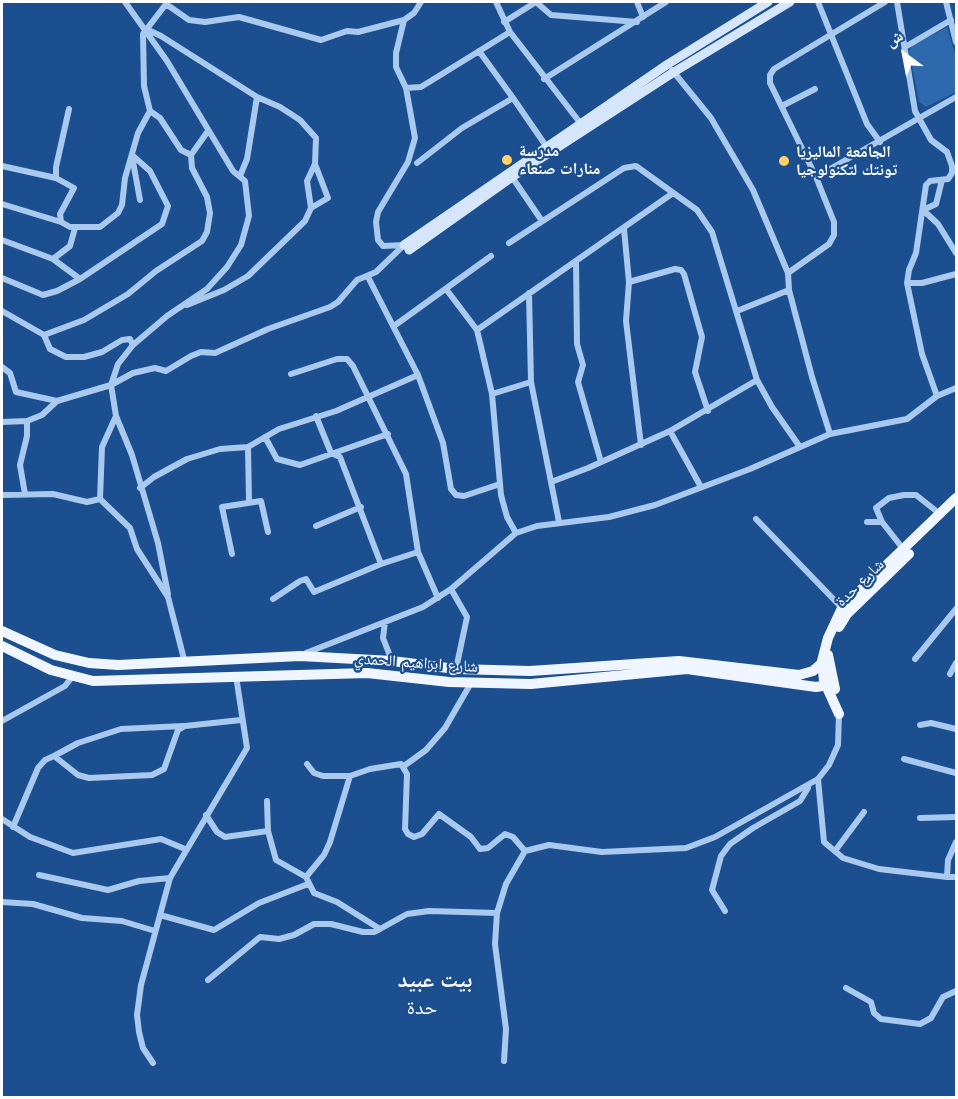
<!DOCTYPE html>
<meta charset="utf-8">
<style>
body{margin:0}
#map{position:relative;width:958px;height:1099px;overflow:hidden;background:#1b4f8f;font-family:"Work Sans","Noto Naskh Arabic",sans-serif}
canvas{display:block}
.frame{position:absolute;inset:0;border:3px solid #fff;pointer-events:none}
.north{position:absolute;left:874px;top:24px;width:60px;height:60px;-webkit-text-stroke:4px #1b4f8f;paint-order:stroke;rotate:328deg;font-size:16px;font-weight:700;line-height:24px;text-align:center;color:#fff}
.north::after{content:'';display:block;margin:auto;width:21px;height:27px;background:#fff;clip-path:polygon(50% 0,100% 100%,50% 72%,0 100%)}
</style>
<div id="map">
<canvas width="958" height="1099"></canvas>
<div class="frame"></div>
<div class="north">ش</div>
</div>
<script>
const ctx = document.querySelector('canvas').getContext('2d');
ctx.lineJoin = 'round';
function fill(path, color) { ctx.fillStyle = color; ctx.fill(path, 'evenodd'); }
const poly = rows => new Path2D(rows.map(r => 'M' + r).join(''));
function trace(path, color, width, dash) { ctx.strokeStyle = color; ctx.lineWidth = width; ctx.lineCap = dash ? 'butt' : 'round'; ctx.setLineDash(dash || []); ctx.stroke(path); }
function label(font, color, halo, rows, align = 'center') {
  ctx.font = font + ' "Work Sans","Noto Naskh Arabic",sans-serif'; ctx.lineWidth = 4.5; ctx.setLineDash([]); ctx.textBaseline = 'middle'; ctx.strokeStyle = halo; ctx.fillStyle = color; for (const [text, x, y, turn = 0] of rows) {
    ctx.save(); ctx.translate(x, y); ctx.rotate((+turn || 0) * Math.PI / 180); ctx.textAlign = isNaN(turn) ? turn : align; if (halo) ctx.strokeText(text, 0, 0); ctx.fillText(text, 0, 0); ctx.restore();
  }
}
fill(poly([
 [947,27,956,57,956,92,926,107,919,102,909,51,913,45]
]), '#2e69ad');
trace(poly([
 [496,2,510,32,581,124],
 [536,2,551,15,637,22],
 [637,2,643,17],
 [818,2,867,124,880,142],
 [897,2,915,111,931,140,947,152,952,166,952,173,948,179,930,181,926,185,916,253,909,270,907,283,922,354,937,396],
 [946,2,956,42],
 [504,22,536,2],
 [146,29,161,36,257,97,280,107,300,120,316,138,315,164,307,181,311,208,305,221,248,276,224,290,187,305],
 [905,47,951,20],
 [672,70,711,118,753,190,788,273,789,290,812,377,830,434],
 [544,79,666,2],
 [406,88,421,87,510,32],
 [513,98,546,146],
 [782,106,815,89],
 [191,155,208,131],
 [132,156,140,200],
 [417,163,462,128,513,98,479,51],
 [2,166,56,178,74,188,60,214,61,222],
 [240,176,247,159,257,97],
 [512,177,542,221],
 [816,177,956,97],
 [56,178,56,167,69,109],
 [2,204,61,222,70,227,100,227,118,213,122,205,125,178,138,133,150,111],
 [311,208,328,198,315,164],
 [923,210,938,224,956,253],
 [923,210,936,204,942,180],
 [624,229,629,282,626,321,641,445],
 [2,240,53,259,80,279],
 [509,243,624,168,636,166,697,210,712,232,757,380,772,407,800,447],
 [404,245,383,246,378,240,376,222,378,212,408,162,415,138,406,88,396,67,396,53,404,20,414,13,421,2],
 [53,259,70,246,75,228],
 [576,261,577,344,583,365,578,382,601,462],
 [788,273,829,244,834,235,834,222,816,177,770,83,770,75,774,69,885,2],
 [368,277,418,375,443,443,451,489,456,495,464,496,500,484],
 [2,278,43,295,57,291,80,279,162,224,168,206,150,171,132,155],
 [629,282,675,269,681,270,684,274,702,337,695,372,708,411],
 [907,283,922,283,956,274],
 [446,289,477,330,492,394,501,495,507,517,516,533],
 [529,293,531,382,559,522],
 [2,311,44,335,50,349,66,357,84,357,102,352,122,340,130,339,133,345,167,316,207,289,227,267,241,245,249,216,245,181,233,171,167,61,125,2],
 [737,311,789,290],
 [394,326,491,256],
 [477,330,673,193],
 [44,335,84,320,128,294,156,271,202,241,207,232,210,213,207,197,192,168,191,155,181,150,160,118,150,111,144,86,143,34,166,4,189,20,205,22,239,17,321,40,347,31,358,32,404,20],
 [133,345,118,364,111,385,116,416,102,447,100,499,130,528,137,549,168,597,185,663],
 [2,367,10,373,16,392,57,401,111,385,133,373,155,368,166,371,191,356,201,352,215,353,268,329,330,307,338,302,357,280,376,272,404,245],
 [291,374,337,359,347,359,353,366,406,474,418,552,438,598],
 [492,394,531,382],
 [116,416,132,455,158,543,168,594],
 [316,416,331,453,340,457,381,564],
 [2,422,27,421,42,415,57,401],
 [670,431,701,487],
 [265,437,277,459,300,465,388,434],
 [248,447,249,501],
 [551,482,588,468,670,431,757,380],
 [140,488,154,477,187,459,220,449,248,447,279,429,336,411,418,375],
 [25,494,20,465,27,436,27,421],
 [2,495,53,494,87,502,100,499],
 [756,519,843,609],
 [867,522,882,522,904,550],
 [882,522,876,508,889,498,904,495,916,495,940,514],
 [316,526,361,507],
 [232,554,222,507,261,501,268,532],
 [451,589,467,617,456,669],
 [273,599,300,581,306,579,314,592,381,564,418,552],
 [385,622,383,638,392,661],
 [306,653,423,607,451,589,516,533,537,526,609,517,655,505,750,469,830,434,907,419,937,396,956,388],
 [915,659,956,609],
 [950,674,956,663],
 [2,721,65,686,72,677],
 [920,725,931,723,956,729],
 [54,756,78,743,121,729,183,726],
 [904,759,956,773],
 [307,764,314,773,323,776,350,776,370,769,401,764,407,774,405,829,408,834,414,837,422,834,439,814,471,837,480,849,488,848,505,834,513,837,525,851],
 [404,766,426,750,445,728,471,683],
 [818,779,824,842,843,858,879,869,947,877,948,860,956,842],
 [267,801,268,831],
 [206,815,217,832,225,837,268,831,276,860,306,877,314,893,337,902,380,929,407,914,429,911,497,913],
 [920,818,956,817],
 [2,819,30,837,73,853,161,839,185,849],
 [13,827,38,768,45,760,54,756,78,775,89,778,152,775,164,769,178,730,185,726,241,720],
 [835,851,864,812],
 [39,875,108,890,139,881,170,878],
 [306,877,324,855,330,842,350,776],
 [947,877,956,877],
 [2,902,33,904,82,918,122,921,155,931],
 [725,911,712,890,721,856,730,844,753,828,800,801,808,788],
 [160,915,214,930,259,903,308,884],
 [208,980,260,937,279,939,294,935,314,924,331,924,363,932,374,932,380,929],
 [846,988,871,1002,874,1013,881,1019,920,1024,931,1018,943,997,956,991],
 [504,1061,506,1029,495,944,497,913,506,884,525,851,549,845,602,852,686,848,715,837,818,779,829,765,838,745,839,714],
 [153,1063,143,1048,139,1032,137,1015,141,985,170,878,247,748,236,676]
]), '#a9c9ee', 6);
trace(poly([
 [404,245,668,64,768,2],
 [409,250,512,177,674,72,790,2]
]), '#d6e6fa', 9);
trace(poly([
 [839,627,847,614,909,554],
 [2,631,55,655,89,663,118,665,300,656,392,661,456,669,530,671,679,661,799,675,813,671,822,663],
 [2,646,51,670,93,681,367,673,449,682,531,684,687,669,816,687,834,684],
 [828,655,835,689],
 [839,714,824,681,822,661,828,638,842,608,956,498]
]), '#f0f6ff', 10);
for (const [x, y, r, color] of [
 [507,160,6,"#ffd166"],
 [784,161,6,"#ffd166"]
]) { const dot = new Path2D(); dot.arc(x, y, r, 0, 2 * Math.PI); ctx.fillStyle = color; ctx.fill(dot); trace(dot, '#1b4f8f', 2); }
label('bold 16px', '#fff', '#1b4f8f', [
 ["مدرسة",519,151],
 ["منارات صنعاء",519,169],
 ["الجامعة الماليزيا",796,152],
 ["تونتك لتكنولوجيا",796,170]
], 'left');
label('16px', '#fff', '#1b4f8f', [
 ["شارع حدة",860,583,-44],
 ["شارع ابراهيم الحمدي",416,663,4]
]);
label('20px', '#fff', '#1b4f8f', [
 ["حدة",422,1008]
]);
label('bold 22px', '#fff', '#1b4f8f', [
 ["بيت عبيد",435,981]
]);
</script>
